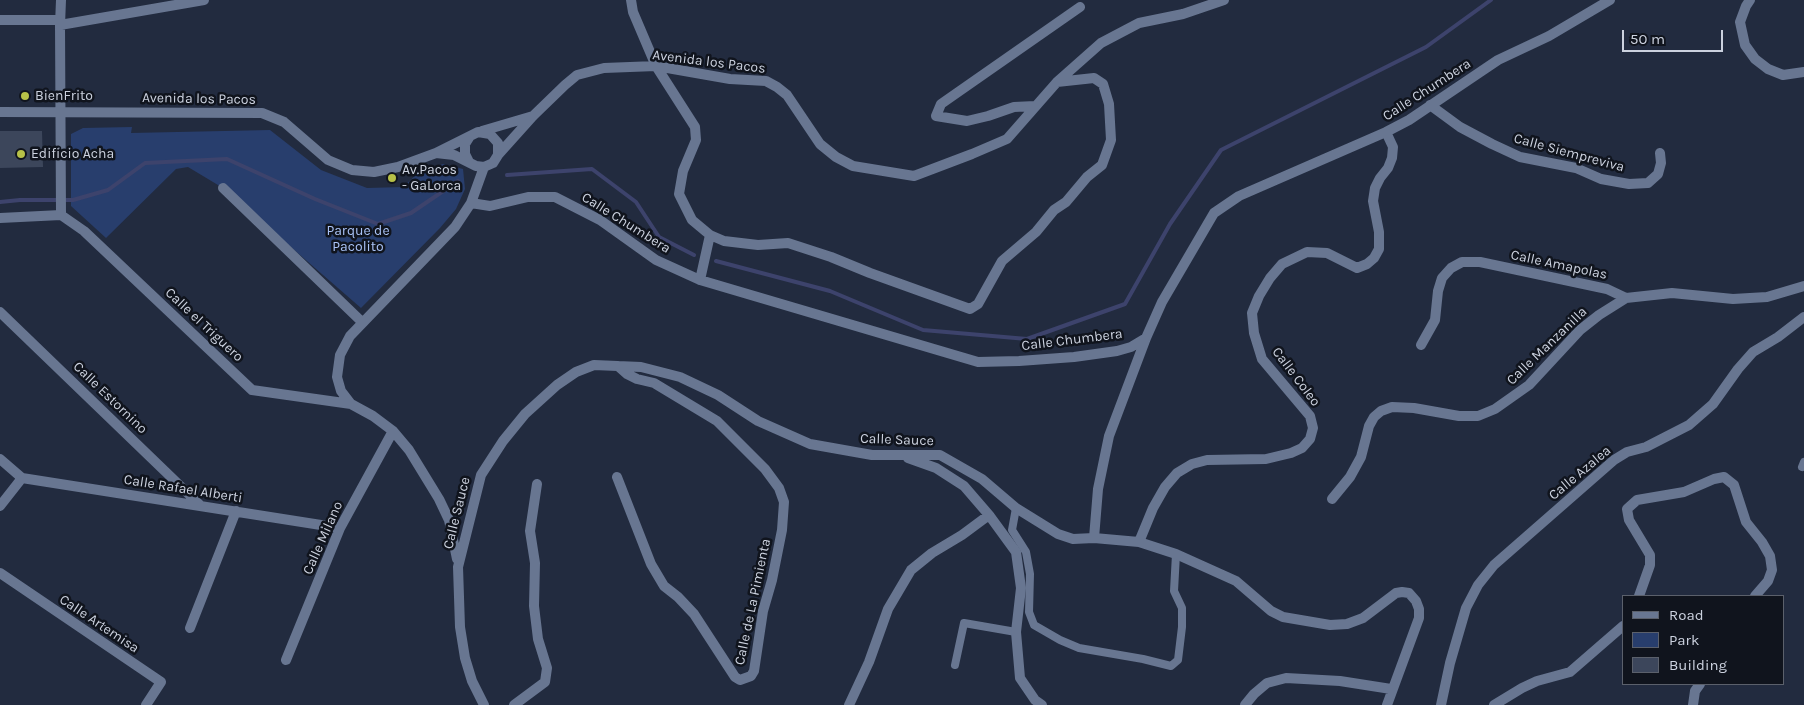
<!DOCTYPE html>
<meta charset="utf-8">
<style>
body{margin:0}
#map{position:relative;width:1804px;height:705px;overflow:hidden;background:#222b3f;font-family:Karla,sans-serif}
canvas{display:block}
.legend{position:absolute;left:1622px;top:595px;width:162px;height:90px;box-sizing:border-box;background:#10141d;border:1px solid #5b606b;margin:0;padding:6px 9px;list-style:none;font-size:15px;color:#ccd2df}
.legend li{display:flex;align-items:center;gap:10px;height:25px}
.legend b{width:25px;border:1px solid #5b606b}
.scale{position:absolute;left:1622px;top:30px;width:101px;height:22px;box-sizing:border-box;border:2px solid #ccd2df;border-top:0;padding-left:6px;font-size:15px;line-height:18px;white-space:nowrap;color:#ccd2df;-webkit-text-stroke:4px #10141d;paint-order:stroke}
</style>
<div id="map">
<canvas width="1804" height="705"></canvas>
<ul class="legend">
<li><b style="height:6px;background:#687691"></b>Road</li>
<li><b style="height:14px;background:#283e6d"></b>Park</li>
<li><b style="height:14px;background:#3c465b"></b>Building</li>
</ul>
<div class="scale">50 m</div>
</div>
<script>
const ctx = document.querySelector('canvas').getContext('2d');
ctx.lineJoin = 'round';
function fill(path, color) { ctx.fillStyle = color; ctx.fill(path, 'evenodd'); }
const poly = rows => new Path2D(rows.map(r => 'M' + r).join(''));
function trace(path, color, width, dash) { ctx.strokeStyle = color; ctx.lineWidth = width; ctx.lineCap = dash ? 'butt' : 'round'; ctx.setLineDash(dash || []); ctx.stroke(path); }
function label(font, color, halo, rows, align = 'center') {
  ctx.font = font + ' Karla,sans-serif'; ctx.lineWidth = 5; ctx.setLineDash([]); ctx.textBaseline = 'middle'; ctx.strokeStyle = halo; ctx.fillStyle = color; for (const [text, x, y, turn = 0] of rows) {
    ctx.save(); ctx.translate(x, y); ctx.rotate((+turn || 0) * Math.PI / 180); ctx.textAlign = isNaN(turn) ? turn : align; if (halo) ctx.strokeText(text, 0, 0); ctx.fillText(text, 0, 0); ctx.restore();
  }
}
fill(poly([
 [132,127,131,133,270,130,321,170,367,188,403,187,419,172,443,164,463,169,465,189,456,209,440,228,361,308,223,188,188,167,176,169,106,238,71,206,71,134,83,128]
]), '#283e6d');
trace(poly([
 [507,175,592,169,636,202,659,237,694,255],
 [0,202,20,200,73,200,108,190,145,163,227,159,315,199,378,224,411,213,458,181],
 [716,261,830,291,923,330,1027,339,1125,304,1170,224,1221,150,1426,47,1491,0]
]), '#3d436c', 4);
fill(poly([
 [0,131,42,131,43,167,0,168]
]), '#3c465b');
trace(poly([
 [1802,467,1804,462],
 [1016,508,1012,530,1026,552,1030,574,1029,612,1034,625,1060,640,1079,648,1143,659,1171,666,1178,660,1182,627,1182,608,1174,591,1176,554],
 [955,665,964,623,1016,632]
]), '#687691', 8);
trace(poly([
 [631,0,633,12,656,66,695,127,696,140,683,171,679,194,692,220,710,235,724,241,758,245,788,243,831,257,870,273,970,309,978,304,1002,261,1036,232,1054,210,1066,202,1087,177,1102,165,1111,140,1109,104,1103,84,1094,78,1057,82],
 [1750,0,1746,6,1740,22,1745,45,1755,59,1768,69,1783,75,1804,72],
 [0,20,60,20],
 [60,25,204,0],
 [1430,105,1460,127,1492,144,1520,157,1576,168,1601,179,1629,184,1648,183,1658,174,1661,163,1660,153],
 [1035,106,1014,107,988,116,967,121,936,116,941,104,1080,7],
 [0,112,262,113,284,122,328,160,352,170,374,172,398,167,436,153,470,136],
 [482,131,533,116],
 [436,153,454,155,476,166,484,167,493,163,498,155,498,143,490,134,478,132,470,136,465,144,465,154,469,162],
 [498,155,533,116,565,85,577,75,604,68,656,66,730,79,766,81,777,87,787,95,820,144,836,157,853,166,914,176,972,154,1007,139,1057,82,1101,43,1139,23,1183,14,1224,0],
 [223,188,362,322],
 [471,203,490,206,528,197,555,197,600,220,656,260,700,280,978,362,1019,361,1074,357,1117,351,1131,347,1146,338,1162,302,1214,213,1239,196,1386,132,1409,120,1498,60,1549,36,1610,0],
 [61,215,84,231,252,390,351,404],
 [61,215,60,25,61,0],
 [0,218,61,215],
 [700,280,710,235],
 [0,312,200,505],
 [1421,345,1435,320,1438,291,1442,278,1451,268,1462,262,1480,262,1607,289,1626,298,1672,293,1733,299,1767,297,1804,286],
 [908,458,936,468,964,486,989,515,1016,552,1021,588,1016,632,1020,678,1035,700,1042,705],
 [0,459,22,478],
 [617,477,651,564,664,586,678,597,694,614,735,677,740,680,751,676,754,671,763,611,772,580,782,530,784,502,779,488,765,469,717,421,654,383,637,379,627,374,618,366],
 [22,478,340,528],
 [1332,499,1350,477,1361,457,1369,426,1374,417,1381,411,1392,407,1414,408,1459,416,1478,416,1495,409,1529,385,1580,330,1599,315,1626,298],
 [0,506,22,478],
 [1094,538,1098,489,1109,436,1146,338],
 [1139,542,1153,508,1165,487,1177,473,1192,464,1207,460,1266,459,1291,453,1302,448,1310,439,1313,428,1310,416,1262,359,1254,333,1252,313,1259,296,1270,278,1282,264,1307,252,1327,253,1357,268,1367,264,1374,258,1379,249,1379,232,1373,201,1375,188,1380,178,1388,168,1392,158,1393,147,1386,132],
 [457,559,449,520,439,499,409,450,393,431,373,416,351,404,341,391,337,377,340,355,350,336,455,227,471,203,484,167],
 [0,573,161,682,146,705],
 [1639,596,1650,565,1650,555,1629,520,1627,509,1637,500,1684,492,1714,479,1724,477,1734,485,1746,522,1762,542,1770,556,1772,570,1768,581,1755,596],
 [190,628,236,511],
 [286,660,340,528,393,431],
 [484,705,472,681,465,658,460,627,458,567,481,475,503,441,525,414,557,385,576,372,594,365,641,367,680,377,718,395,758,421,810,444,872,455,940,455,982,479,1016,508,1058,534,1073,539,1094,538,1139,542,1176,554,1236,581,1271,611,1283,617,1330,625,1347,624,1363,618,1396,593,1402,592,1409,593,1416,601,1419,609,1419,618,1387,705],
 [514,705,545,682,547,668,538,639,534,606,535,563,530,531,537,484],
 [849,705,869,662,888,609,911,570,932,553,962,535,989,515],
 [1245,705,1254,694,1267,683,1286,678,1340,681,1391,689],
 [1441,705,1450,663,1466,608,1478,585,1494,565,1614,460,1627,452,1646,447,1689,425,1713,404,1738,369,1753,352,1778,337,1804,317],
 [1494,705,1522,688,1537,681,1570,672,1623,626],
 [1693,705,1695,691,1700,684]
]), '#687691', 10);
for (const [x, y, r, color] of [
 [25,96,5,"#b7c148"],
 [21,154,5,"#b7c148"],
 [392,178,5,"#b7c148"]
]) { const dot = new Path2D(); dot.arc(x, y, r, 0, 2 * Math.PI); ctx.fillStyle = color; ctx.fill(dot); trace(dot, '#10141d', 2); }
label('14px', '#ccd2df', '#10141d', [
 ["Avenida los Pacos",709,62,7],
 ["Calle Chumbera",1427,90,-33],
 ["Avenida los Pacos",199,99,1],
 ["Calle Siempreviva",1569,153,15],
 ["Calle Chumbera",626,223,32],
 ["Calle Amapolas",1559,265,12],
 ["Calle el Triguero",204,325,43],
 ["Calle Chumbera",1072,340,-7],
 ["Calle Manzanilla",1547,346,-44],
 ["Calle Coleo",1296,377,53],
 ["Calle Estornino",110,398,44],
 ["Calle Sauce",897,440,2],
 ["Calle Azalea",1580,473,-40],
 ["Calle Rafael Alberti",183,489,9],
 ["Calle Sauce",457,513,-76],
 ["Calle Milano",323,538,-66],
 ["Calle de La Pimienta",753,602,-78],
 ["Calle Artemisa",99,624,34]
]);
label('14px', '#ccd2df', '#10141d', [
 ["BienFrito",35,96],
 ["Edificio Acha",31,154],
 ["Av.Pacos",402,170],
 ["- GªLorca",402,186]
], 'left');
label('14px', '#aac3f7', '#10141d', [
 ["Parque de",358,231],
 ["Pacolito",358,247]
]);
</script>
